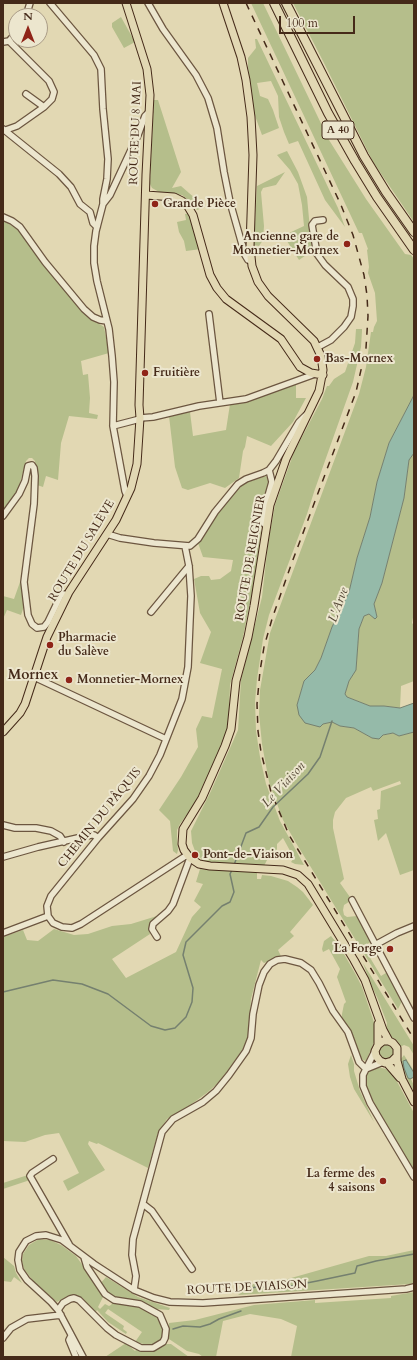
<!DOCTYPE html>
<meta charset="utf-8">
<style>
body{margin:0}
#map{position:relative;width:417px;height:1360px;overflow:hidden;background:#e2d8b3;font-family:Cardo,serif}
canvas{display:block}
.frame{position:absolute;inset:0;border:4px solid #452a19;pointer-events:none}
.north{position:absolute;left:8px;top:8px;width:40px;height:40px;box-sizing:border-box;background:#ece6ce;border:1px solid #a99b86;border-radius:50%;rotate:0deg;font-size:11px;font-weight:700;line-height:16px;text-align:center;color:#452a19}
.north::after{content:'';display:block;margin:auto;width:14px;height:18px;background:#8f2418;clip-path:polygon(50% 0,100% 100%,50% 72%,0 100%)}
.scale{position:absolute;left:279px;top:16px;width:76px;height:18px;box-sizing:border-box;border:2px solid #452a19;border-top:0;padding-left:5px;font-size:12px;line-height:14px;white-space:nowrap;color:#452a19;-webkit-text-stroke:3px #ece6ce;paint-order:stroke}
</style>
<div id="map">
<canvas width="417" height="1360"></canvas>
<div class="frame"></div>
<div class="north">N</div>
<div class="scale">100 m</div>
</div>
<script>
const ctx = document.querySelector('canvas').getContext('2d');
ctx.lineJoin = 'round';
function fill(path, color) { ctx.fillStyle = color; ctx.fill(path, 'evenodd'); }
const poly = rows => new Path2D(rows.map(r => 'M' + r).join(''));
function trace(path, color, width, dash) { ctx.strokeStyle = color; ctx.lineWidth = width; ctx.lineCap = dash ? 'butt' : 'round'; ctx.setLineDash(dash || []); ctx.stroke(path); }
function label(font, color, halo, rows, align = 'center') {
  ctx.font = font + ' Cardo,serif'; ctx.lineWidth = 4; ctx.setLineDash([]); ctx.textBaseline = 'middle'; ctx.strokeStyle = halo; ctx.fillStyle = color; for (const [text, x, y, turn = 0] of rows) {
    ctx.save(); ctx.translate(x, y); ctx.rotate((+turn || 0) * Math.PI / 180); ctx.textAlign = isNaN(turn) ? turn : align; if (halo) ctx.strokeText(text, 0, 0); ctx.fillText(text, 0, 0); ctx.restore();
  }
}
fill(poly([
 [251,3,263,3,329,140,366,199,405,254,411,255,414,259,414,395,389,443,377,482,370,517,357,558,349,592,332,627,321,658,315,670,304,681,297,705,323,724,332,722,340,726,354,728,372,738,393,733,399,736,414,732,414,870,400,875,386,833,378,841,374,820,378,819,377,810,380,809,381,791,401,784,400,781,373,791,371,787,346,798,335,812,333,820,333,828,344,879,340,883,352,900,344,905,343,910,344,915,347,917,357,916,361,924,363,922,373,941,363,946,381,976,389,971,402,996,401,1003,398,1009,296,843,283,820,269,782,262,744,259,714,260,690,270,633,359,394,366,367,371,332,373,332,374,327,377,321,375,293,368,273,369,267,367,250,368,249,362,233,359,233],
 [293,3,414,3,414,222,373,162,323,61],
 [121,17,135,42,124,48,112,27,112,23],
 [255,39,257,39,338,208,345,227,325,200,298,141,289,144,284,132,279,117,278,96,271,81,257,83,260,96,268,99,273,110,279,128,262,135,254,113,248,67,248,58,256,48],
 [154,100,158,100,181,172,172,188,181,186,205,207,197,210,191,202,182,195,161,193,152,188,150,184],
 [287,151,298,172,307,197,312,251,299,260,287,241,289,233,304,226,302,205,298,184,290,170,277,155],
 [285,172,276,185,263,188,261,192,264,226,263,240,259,246,254,245,257,186],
 [191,213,201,249,186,251,184,241,179,232,177,222,186,220,185,214],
 [3,220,18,230,53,277,83,313,104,327,109,353,81,361,83,375,88,374,90,398,89,413,98,415,97,419,69,416,61,443,58,480,46,476,43,487,37,485,35,461,32,458,29,458,26,461,18,490,3,511],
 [356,329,362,329,362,331,361,347,353,382,315,489,307,514,269,615,263,639,257,679,255,702,256,731,260,757,266,784,280,821,304,865,295,864,291,862,294,858,283,838,277,844,277,849,275,853,270,854,264,866,208,863,202,860,195,851,192,843,191,831,211,791,238,730,241,680,262,597,268,544,275,505,294,452,322,399,327,386,329,386,334,379,345,372,355,343],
 [296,383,296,398,306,398,293,422,271,446,247,436,245,447,243,451,239,478,225,488,210,483,188,490,182,488,175,467,169,416,190,412,193,436,226,430,230,404,248,401],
 [414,453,414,612,412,623,414,625,414,681,401,686,400,708,384,706,370,706,347,697,345,694,349,681,356,669,359,629,364,616,369,614,375,619,377,617,374,604,382,583,404,498,409,460],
 [266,476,269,481,259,522,261,530,254,583,243,637,230,685,229,715,228,727,223,741,201,790,194,805,180,824,177,830,177,838,178,850,177,854,173,851,170,821,159,810,181,777,198,747,196,729,202,716,212,718,222,669,200,663,211,632,200,613,194,579,201,576,209,576,211,580,220,579,231,571,233,560,203,557,198,543,225,503,242,484],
 [20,582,22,583,24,606,21,615,7,610,3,619,3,596,14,599],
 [200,869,257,872,257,879,261,879,262,875,271,876,288,881,297,887,303,892,313,905,290,932,294,936,278,950,281,956,267,962,264,963,261,960,251,999,249,1034,243,1049,220,1081,208,1092,189,1106,167,1119,158,1133,148,1168,98,1143,97,1144,89,1141,88,1144,105,1170,68,1191,63,1181,79,1173,59,1133,45,1135,25,1142,3,1141,3,937,23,930,27,940,38,941,54,929,74,935,88,934,112,926,131,924,157,916,157,917,150,922,149,927,150,934,112,959,126,978,176,952,192,917,201,907,194,901,203,884,196,882],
 [331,936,340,947,356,975,362,987,375,1025,375,1040,366,1061,361,1059,350,1029,342,1018,342,1014,344,1004,346,1002,337,977,340,969,329,949,323,952,322,949,324,941],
 [363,963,414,1046,414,1055,409,1047,404,1045,400,1047,396,1040,391,1037,386,1030,387,1023,377,997,371,985],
 '379 1052a8 8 0 1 1 16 0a8 8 0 1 1-16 0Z',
 [351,1055,354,1064,354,1071,360,1091,374,1122,354,1089,350,1077,348,1064],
 [404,1055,414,1071,414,1077,411,1079,414,1086,414,1092,408,1081,402,1066,401,1059],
 [377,1067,386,1069,394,1076,414,1113,414,1172,366,1090,365,1076,371,1070],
 [28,1175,30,1180,3,1189,3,1183],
 [39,1239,50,1240,61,1245,76,1256,104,1295,98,1307,100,1309,105,1304,109,1306,111,1305,113,1302,130,1304,143,1308,158,1316,163,1329,163,1337,160,1342,153,1345,148,1345,135,1342,142,1332,108,1309,105,1313,124,1326,123,1329,127,1332,126,1334,108,1322,97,1310,95,1313,82,1298,78,1296,70,1295,57,1302,34,1282,24,1269,22,1261,23,1254,29,1245],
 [414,1250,414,1283,410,1284,238,1295,247,1287,255,1283,273,1281,277,1282,369,1256,386,1256],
 [3,1257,14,1266,16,1273,22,1283,14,1277,11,1282,3,1281,3,1266,4,1265,3,1263],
 [106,1277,138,1297,170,1308,169,1310,156,1309,142,1303,115,1298,106,1293,100,1284],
 [414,1292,414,1357,291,1357,297,1326,281,1319,250,1314,223,1321,216,1357,203,1357,199,1354,187,1351,169,1339,169,1323,195,1320,254,1305,315,1300,315,1303,391,1298,391,1296],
 [126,1343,135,1351,137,1349,148,1351,156,1350,166,1344,171,1344,189,1357,105,1357]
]), '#b5be8b');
const water = poly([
 [414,395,414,453,409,460,404,498,382,583,374,604,377,617,375,619,369,614,364,616,359,629,356,670,349,681,345,694,347,697,370,706,384,706,400,708,414,703,414,732,399,736,393,733,383,735,379,739,372,738,354,728,340,726,332,722,323,724,320,727,305,723,299,715,297,705,304,681,315,670,321,658,332,627,349,592,357,558,370,517,377,482,389,443,414,395],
 [406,1060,414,1073,414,1077,410,1079,408,1078,404,1068,403,1061,406,1060]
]);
fill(water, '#95baa9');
trace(water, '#75806f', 1);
trace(poly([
 [234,865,246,833,259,827,273,807,308,774,320,757,332,721],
 [3,992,53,980,82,984,108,994,151,1026,165,1030,175,1028,186,1017,192,1002,193,988,183,955,186,942,222,906,230,902,234,892,230,874,232,870],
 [249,1289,259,1286,276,1289,317,1281,355,1273,357,1266,376,1261,414,1254],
 [173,1329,183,1326,200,1327,210,1324,219,1319,241,1311]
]), '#75806f', 1.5);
const minor = poly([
 [50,3,94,55,101,69,103,109,108,159,107,179,103,199,103,204],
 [148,3,163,29,196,75,208,98,217,128,224,172,230,202,245,255,248,260,251,261],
 [26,16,30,3],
 [3,42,9,41,16,33],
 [26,94,44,107],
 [3,129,59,174,71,187,80,204,90,212,93,223,97,227],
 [3,131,17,126,44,107,52,99,54,92,49,81,9,41],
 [3,217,12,221,20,227,45,262,84,309,93,317,100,320,107,321],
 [209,314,220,403],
 [318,347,331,340,344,327,351,317,353,306,353,299,348,287,325,265,317,254,312,225,315,221,323,220],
 [140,418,153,417,199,406,246,399,315,374],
 [113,426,140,419],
 [269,470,276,461,299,422,306,415],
 [127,496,125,491,113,426,114,382,112,356,109,329,97,281,94,263,94,246,96,231,103,204,110,195,138,135,145,116,149,112],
 [3,516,19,494,25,481,28,466,32,465,34,468,35,476,34,504,24,582,28,615,32,624,37,628,44,627,48,622,61,595,64,594,67,595],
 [107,534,120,538,154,543,190,546,198,539,215,512,238,484,246,479,263,473,269,470,272,482,264,510,262,521,266,526],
 [185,546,189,566,191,596,188,667,182,699,160,755,149,776,133,799,98,838,51,896,47,906,48,916,53,923,62,927,72,928,81,924,187,855],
 [151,612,189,566],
 [34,677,166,739],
 [3,825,15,828,36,828,51,831,60,836,64,842],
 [3,857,38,847,91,835,94,835,98,838],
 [352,900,414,1018],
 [3,933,48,916],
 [157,937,152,929,153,924,168,911,173,904,190,858],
 [375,945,397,933,414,926],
 [375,1051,363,1075,363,1086,370,1103,414,1177],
 [366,1069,383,1062],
 [53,1159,32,1173,30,1176,69,1244],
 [143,1204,152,1211,192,1269],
 [134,1290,136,1276,132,1255,133,1239,162,1132,173,1119,203,1102,216,1091,229,1075,246,1051,251,1038,253,1014,259,985,264,972,270,964,277,960,285,959,301,963,311,970,319,983,333,1011,348,1032,359,1062,366,1069],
 [58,1310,63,1303,70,1299,74,1298,79,1300,107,1328,116,1335,141,1348,153,1348,163,1342,165,1338,166,1329,160,1315,140,1304,114,1300,105,1294,87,1267,84,1257],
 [71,1336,69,1340,76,1357],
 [3,1338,11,1328,27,1319,61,1315],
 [83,1357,58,1310,51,1302,27,1280,20,1270,18,1260,19,1252,26,1241,36,1236,46,1235,62,1240,94,1264,134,1290,154,1298,170,1302,203,1303,406,1289,414,1287]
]);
const major = poly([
 [223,3,241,57,246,80,251,117,253,155,250,247,252,266,258,282,268,296,314,341,321,356,323,370,319,391,286,459,270,505,254,606,248,637,236,681,231,729,225,746,202,798,183,829,182,844,184,850,190,858,199,864,210,866,283,870,298,875,308,884,354,960,365,980,383,1030,389,1041,393,1043,397,1048,397,1061,402,1079,414,1102],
 [146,195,174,197,182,201,187,205,193,215,210,275,217,288,226,299,281,339,300,367,311,373,323,375],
 [3,732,20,713,25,704,47,637,69,592,116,520,131,488,137,464,140,418,139,405,146,175,150,95,147,69,126,3],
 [378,1024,378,1045],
 [389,1041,383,1041,378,1045,375,1051,376,1056,380,1061,385,1063,392,1061,396,1057],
 [387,1063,400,1078]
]);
const highway = poly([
 [274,3,328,113,355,161,377,197,414,250],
 [286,3,364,156,386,192,414,232]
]);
trace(minor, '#6c5640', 8);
trace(major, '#452a19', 9);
trace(highway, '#452a19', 10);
trace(minor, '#ece6ce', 5.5);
trace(major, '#e2d8b3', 7);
trace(highway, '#e2d8b3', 8);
trace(poly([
 [246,3,341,205,353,235,364,275,367,295,368,316,366,348,356,392,291,565,272,619,264,647,260,671,257,704,258,731,261,752,271,792,289,835,414,1039]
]), '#452a19', 1.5, [7, 7]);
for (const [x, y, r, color] of [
 [155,204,4,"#8f2418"],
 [347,244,4,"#8f2418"],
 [317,359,4,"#8f2418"],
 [145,373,4,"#8f2418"],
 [50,645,4,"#8f2418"],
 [69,680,4,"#8f2418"],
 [195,855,4,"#8f2418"],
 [390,949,4,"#8f2418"],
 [383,1181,4,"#8f2418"]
]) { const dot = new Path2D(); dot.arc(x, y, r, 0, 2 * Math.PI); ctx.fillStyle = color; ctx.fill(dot); trace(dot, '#ece6ce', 1.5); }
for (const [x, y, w] of [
 [338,130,32]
]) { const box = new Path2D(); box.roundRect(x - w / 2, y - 9, w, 18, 3); ctx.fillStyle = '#ece6ce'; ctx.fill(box); trace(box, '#452a19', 1); }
label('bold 11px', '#452a19', null, [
 ["A 40",338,130]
]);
label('12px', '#452a19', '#ece6ce', [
 ["ROUTE DU 8 MAI",136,133,-88],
 ["ROUTE DU SALÈVE",82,551,-59],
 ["ROUTE DE REIGNIER",251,558,-80],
 ["CHEMIN DU PÂQUIS",100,818,-51],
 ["ROUTE DE VIAISON",247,1288,-3]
]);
label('bold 12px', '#452a19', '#ece6ce', [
 ["Grande Pièce",163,204],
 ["Ancienne gare de",339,237,"right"],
 ["Monnetier-Mornex",339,251,"right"],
 ["Bas-Mornex",325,359],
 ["Fruitière",153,373],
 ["Pharmacie",58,638],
 ["du Salève",58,652],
 ["Monnetier-Mornex",77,680],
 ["Pont-de-Viaison",203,855],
 ["La Forge",382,949,"right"],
 ["La ferme des",375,1174,"right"],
 ["4 saisons",375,1188,"right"]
], 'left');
label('italic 13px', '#554736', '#ece6ce', [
 ["L'Arve",339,605,-70],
 ["Le Viaison",284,785,-47]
]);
label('bold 14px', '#452a19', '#ece6ce', [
 ["Mornex",33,676]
]);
</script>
